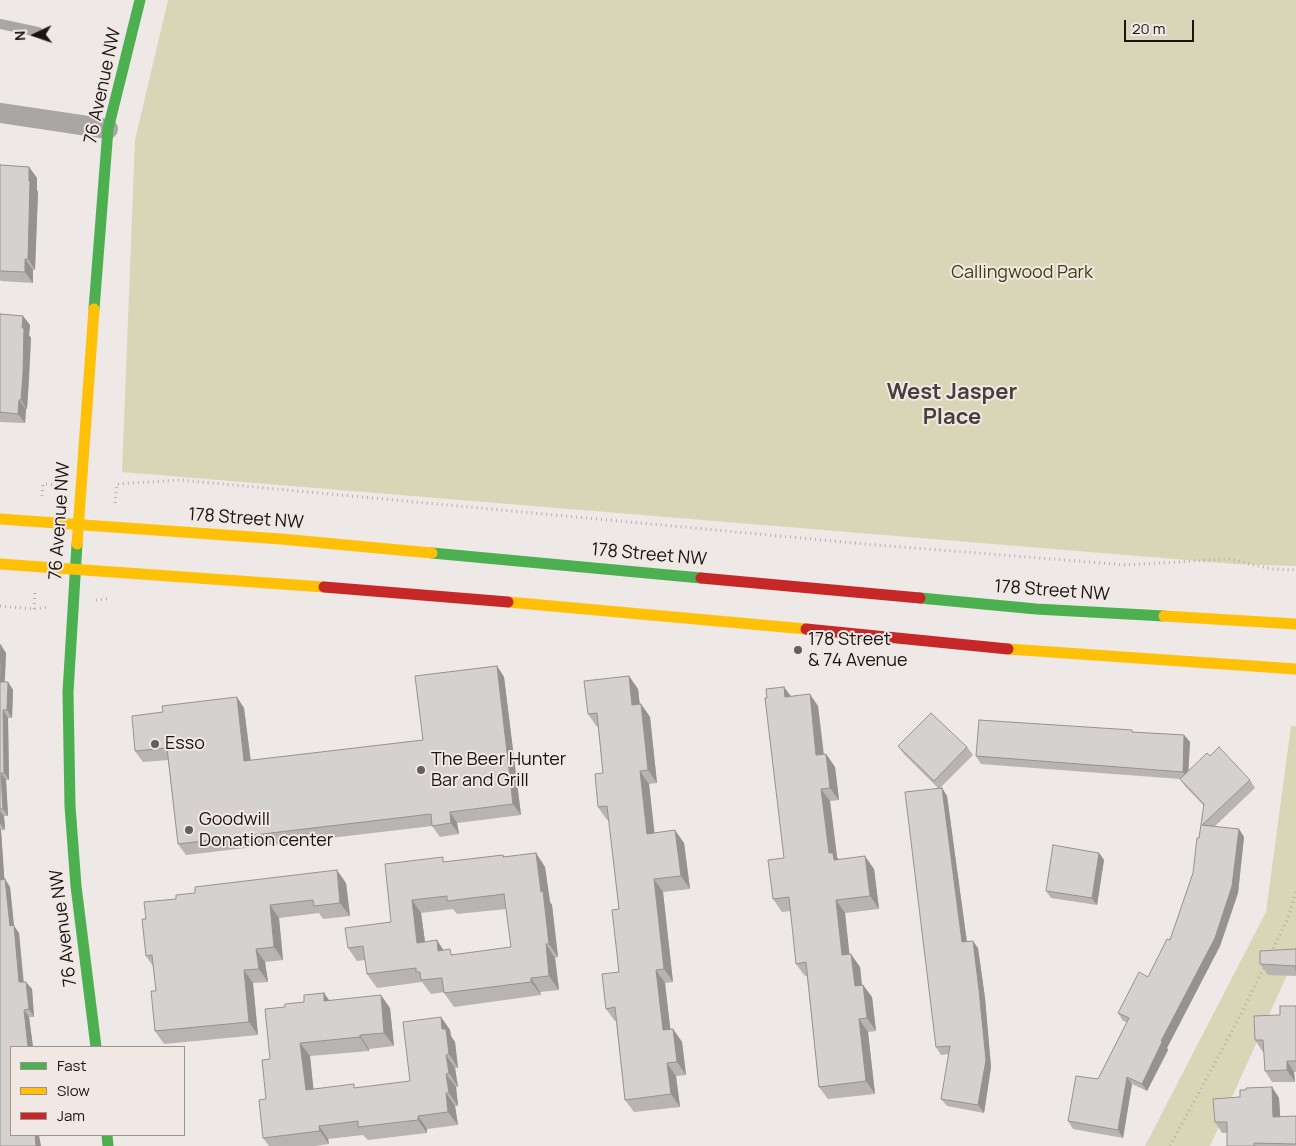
<!DOCTYPE html>
<style>
body{margin:0}
#map{position:relative;width:1296px;height:1146px;overflow:hidden;background:#eee8e6;font-family:Manrope,sans-serif}
canvas{display:block}
.legend{position:absolute;left:10px;top:1046px;width:175px;height:90px;box-sizing:border-box;background:#f1e7e3;border:1px solid #9a9390;margin:0;padding:6px 9px;list-style:none;font-size:15px;color:#181513}
.legend li{display:flex;align-items:center;gap:10px;height:25px}
.legend b{width:25px;border:1px solid #9a9390}
.north{position:absolute;left:10px;top:10px;width:50px;height:50px;-webkit-text-stroke:4px #f1e7e3;paint-order:stroke;rotate:267deg;font-size:14px;font-weight:700;line-height:20px;text-align:center;color:#181513}
.north::after{content:'';display:block;margin:auto;width:18px;height:22px;background:#181513;clip-path:polygon(50% 0,100% 100%,50% 72%,0 100%)}
.scale{position:absolute;left:1124px;top:20px;width:70px;height:22px;box-sizing:border-box;border:2px solid #181513;border-top:0;padding-left:6px;font-size:15px;line-height:18px;white-space:nowrap;color:#181513;-webkit-text-stroke:4px #f1e7e3;paint-order:stroke}
</style>
<div id="map">
<canvas width="1296" height="1146"></canvas>
<ul class="legend">
<li><b style="height:6px;background:#4caf50"></b>Fast</li>
<li><b style="height:6px;background:#ffc107"></b>Slow</li>
<li><b style="height:6px;background:#c62828"></b>Jam</li>
</ul>
<div class="north">N</div>
<div class="scale">20 m</div>
</div>
<script>
const ctx = document.querySelector('canvas').getContext('2d');
ctx.lineJoin = 'round';
function fill(path, color) { ctx.fillStyle = color; ctx.fill(path, 'evenodd'); }
const poly = rows => new Path2D(rows.map(r => 'M' + r).join(''));
function trace(path, color, width, dash) { ctx.strokeStyle = color; ctx.lineWidth = width; ctx.lineCap = dash ? 'butt' : 'round'; ctx.setLineDash(dash || []); ctx.stroke(path); }
function label(font, color, halo, rows, align = 'center') {
  ctx.font = font + ' Manrope,sans-serif'; ctx.lineWidth = 4; ctx.setLineDash([]); ctx.textBaseline = 'middle'; ctx.strokeStyle = halo; ctx.fillStyle = color; for (const [text, x, y, turn = 0] of rows) {
    ctx.save(); ctx.translate(x, y); ctx.rotate((+turn || 0) * Math.PI / 180); ctx.textAlign = isNaN(turn) ? turn : align; if (halo) ctx.strokeText(text, 0, 0); ctx.fillText(text, 0, 0); ctx.restore();
  }
}
fill(poly([
 [168,0,1296,0,1296,566,1235,564,122,472,135,140],
 [1291,726,1296,726,1296,955,1210,1146,1145,1146,1266,912]
]), '#d8d6b7');
trace(poly([
 [42,496,43,484,57,485],
 [115,503,117,484,180,480,865,544,1126,565,1229,559,1272,569,1296,570],
 [96,600,107,599,108,597],
 [0,606,34,609,48,607],
 [34,609,35,592],
 [1271,953,1288,918,1296,892],
 [1170,1146,1240,1016,1265,965]
]), '#b2afae', 3, [1, 4]);
trace(poly([
 [0,24,38,32]
]), '#a8a7a6', 10);
trace(poly([
 [0,113,108,129]
]), '#a8a7a6', 20);
trace(poly([
 [94,309,108,129,140,0],
 [77,544,68,692,70,806,76,886,96,1047],
 [432,553,701,578],
 [920,598,1036,609,1164,616],
 [107,1135,108,1146]
]), '#4caf50', 11);
trace(poly([
 [0,519,281,539,432,553],
 [77,544,94,309],
 [0,564,324,587],
 [508,602,806,629],
 [1164,616,1296,624],
 [1008,649,1296,669]
]), '#ffc107', 11);
trace(poly([
 [701,578,920,598],
 [324,587,508,602],
 [806,629,1008,649]
]), '#c62828', 11);
fill(poly([
 [0,165,29,167,37,178,37,190,38,192,35,270,33,270,33,283,1,281,0,280],
 [0,314,23,316,30,325,29,335,31,338,29,383,27,409,26,409,25,423,0,422],
 [0,645,6,653,5,682,8,682,13,690,12,718,8,718,9,780,6,780,8,816,4,816,5,830,1,830,4,879,10,887,14,926,19,933,24,982,32,989,34,1017,29,1017,33,1047,11,1047,0,1146],
 [497,666,504,677,521,815,457,823,459,834,440,837,432,826,186,855,178,844,168,760,143,762,135,751,244,708,251,761,423,740],
 [629,676,638,689,640,704,641,704,650,717,657,783,649,784,654,833,684,843,690,889,663,892,673,982,665,983,670,1029,673,1029,682,1042,686,1075,676,1076,680,1107,634,1112,625,1100,616,1021,615,1021,606,1009,619,972,619,909,609,820,607,820,598,807,603,773,598,727,597,727,588,714],
 [784,687,790,696,818,706,824,754,826,754,835,767,839,800,830,801,837,857,838,859,874,869,879,909,845,913,849,954,860,967,862,985,863,985,872,997,876,1031,868,1032,875,1094,828,1099,819,1087,807,976,805,976,796,964,791,911,782,912,773,899,784,858],
 [1134,732,1184,735,1190,742,1188,771,1210,756,1250,780,1255,788,1214,827,1239,829,1244,837,1238,893,1220,946,1167,1048,1168,1050,1147,1091,1132,1084,1123,1138,1073,1129,1068,1121,1098,1079,1127,1022,1123,1021,1118,1013,1148,977,1170,940,1193,873,1204,806,1185,786,1180,779,981,764,976,756],
 [898,746,967,747,973,755,940,788,942,788,947,796,967,942,978,948,985,998,991,1067,984,1113,947,1106,941,1099,949,1054,941,1055,936,1047,939,789,904,754],
 [536,853,545,867,550,902,552,905,558,957,555,958,559,990,540,992,541,995,454,1007,444,993,444,992,431,994,422,982,377,988,367,974,365,960,357,961,348,948,391,922,446,862,503,855,505,857],
 [453,909,457,914,506,909,511,947,454,955,425,942,421,913],
 [1099,853,1104,860,1097,905,1051,898,1046,891],
 [346,883,350,916,323,919,319,913,279,918,283,960,265,962,268,982,253,983,258,1035,164,1044,155,1031,156,991,153,966,146,956,142,919],
 [1296,949,1296,976,1268,975,1260,964],
 [324,993,329,1000,390,1008,394,1046,369,1049,369,1051,310,1056,313,1089,357,1088,410,1081,441,1017,450,1030,451,1036,455,1042,458,1068,455,1068,458,1087,456,1087,458,1106,455,1106,458,1125,427,1129,427,1133,368,1140,363,1135,328,1139,329,1144,315,1146,269,1146,263,1138,270,1059,285,1007,304,1002],
 [1296,1006,1296,1072,1294,1072,1295,1082,1272,1082,1265,1071,1264,1052,1263,1052,1255,1040,1280,1015],
 [1272,1087,1279,1098,1280,1117,1296,1116,1296,1146,1227,1146,1227,1133,1222,1133,1215,1122,1240,1097,1246,1090]
]), '#b7b4b2');
fill(poly([
 [29,167,37,178,37,190,38,192,35,270,28,259],
 [25,259,33,270,33,283,25,272],
 [23,316,30,325,29,335,31,338,27,409,21,400],
 [19,400,26,409,25,423,18,414],
 [1,645,6,653,4,690,0,684],
 [497,666,504,677,521,815,513,804],
 [629,676,638,689,641,717,632,705],
 [8,682,13,690,12,718,7,710],
 [784,687,793,699,785,697],
 [810,694,818,706,825,768,816,755],
 [237,697,244,708,252,773,244,761],
 [641,704,650,717,657,783,648,770],
 [3,710,8,718,9,780,4,773],
 [1184,735,1190,742,1188,779,1183,772],
 [826,754,835,767,839,800,830,788],
 [640,771,649,784,656,846,647,834],
 [1,773,6,780,8,816,3,809],
 [942,788,947,796,968,950,962,942],
 [821,789,830,801,837,857,842,865,843,872,829,853],
 [0,811,4,816,5,830,0,823],
 [450,812,457,823,459,834,451,823],
 [0,829,1,830,5,887,0,880],
 [1239,829,1244,837,1238,893,1220,946,1167,1048,1168,1050,1147,1091,1142,1084],
 [675,830,684,843,690,889,681,876],
 [536,853,545,867,550,902,552,905,558,957,549,944],
 [1099,853,1104,860,1097,905,1092,898],
 [865,856,874,869,879,909,870,896],
 [337,870,346,883,350,916,340,903],
 [5,879,10,887,14,926,19,933,24,990,19,982,10,926],
 [654,879,663,892,673,982,664,969],
 [412,900,421,913,427,956,417,943],
 [836,900,845,913,851,968,842,955],
 [270,905,279,918,283,960,274,947],
 [437,940,446,954,438,951],
 [973,941,978,948,985,998,991,1067,984,1113,978,1105],
 [546,944,555,958,559,990,549,976],
 [256,949,265,962,268,982,259,969],
 [851,954,860,967,863,998,855,986],
 [244,970,253,983,258,1035,249,1022],
 [656,970,665,983,672,1043,663,1030],
 [531,978,540,992,541,995,531,982],
 [26,982,32,989,34,1017,29,1009],
 [863,985,872,997,876,1031,867,1018],
 [324,993,333,1006,324,1001],
 [381,995,390,1008,394,1046,384,1033],
 [24,1010,29,1017,33,1047,28,1047],
 [441,1017,450,1030,451,1036,455,1042,458,1068,449,1054,442,1029],
 [859,1019,868,1032,875,1094,866,1081],
 [673,1029,682,1042,686,1075,677,1062],
 [360,1035,369,1049,369,1051,360,1037],
 [300,1043,310,1056,315,1103,306,1090],
 [446,1055,455,1068,458,1087,449,1073],
 [1287,1061,1294,1072,1295,1082,1287,1070],
 [667,1063,676,1076,680,1107,671,1094],
 [446,1074,456,1087,458,1106,449,1093],
 [1127,1077,1132,1084,1123,1138,1118,1130],
 [1272,1087,1279,1098,1281,1129,1273,1117],
 [446,1093,455,1106,458,1125,448,1112],
 [418,1116,427,1129,427,1133,418,1120],
 [319,1126,328,1139,329,1144,320,1131],
 [35,1135,39,1135,41,1146,36,1146]
]), '#959291');
const building = poly([
 [0,165,29,167,29,181,30,181,28,259,25,259,25,272,0,271,0,165],
 [0,314,23,316,22,328,24,328,23,373,21,400,19,400,18,414,0,412,0,314],
 [0,645,1,645,0,664,0,645],
 [497,666,513,804,450,812,451,823,432,826,431,814,178,844,167,748,135,751,132,716,163,712,162,706,237,697,244,761,423,740,415,676,497,666],
 [629,676,632,705,641,704,648,770,640,771,647,834,675,830,681,876,654,879,664,969,656,970,663,1030,673,1029,677,1062,667,1063,671,1094,625,1100,615,1007,606,1009,602,974,619,972,612,910,619,909,607,806,598,807,595,774,603,773,597,713,588,714,584,681,629,676],
 [0,682,8,682,7,710,3,710,4,773,1,773,3,809,0,809,0,682],
 [784,687,785,697,810,694,816,755,826,754,830,788,821,789,829,853,833,853,834,860,865,856,870,896,836,900,842,955,851,954,855,986,863,985,867,1018,859,1019,866,1081,819,1087,806,962,796,964,789,897,773,899,768,860,784,858,765,698,767,698,766,689,784,687],
 [931,713,967,747,934,781,898,746,931,713],
 [979,720,1132,730,1132,732,1184,735,1183,772,976,756,979,720],
 [1219,747,1250,780,1202,825,1239,829,1232,886,1215,938,1161,1041,1162,1042,1142,1084,1127,1077,1118,1130,1068,1121,1076,1076,1098,1079,1129,1018,1118,1013,1139,972,1148,977,1167,939,1170,940,1193,873,1197,838,1199,838,1204,804,1180,779,1207,753,1210,756,1219,747],
 [942,788,962,942,973,941,979,990,986,1060,978,1105,941,1099,950,1046,936,1047,905,792,942,788],
 [1053,845,1099,853,1092,898,1046,891,1053,845],
 [536,853,541,892,543,891,549,944,546,944,549,976,531,978,531,982,444,993,442,978,421,980,420,972,416,972,416,968,367,974,363,946,348,948,345,928,391,922,385,864,443,857,443,862,503,855,503,857,536,853],
 [504,894,511,947,451,955,450,949,438,951,437,940,417,943,412,900,447,896,447,901,504,894],
 [337,870,340,903,314,906,313,900,270,905,274,947,256,949,259,969,244,970,249,1022,155,1031,151,991,156,991,152,955,146,956,142,919,146,919,144,902,176,899,176,895,195,893,195,887,337,870],
 [5,879,10,926,14,925,19,982,26,982,29,1009,24,1010,28,1047,11,1047,11,1135,35,1135,36,1146,0,1146,0,880,5,879],
 [1296,949,1296,971,1296,966,1260,964,1260,951,1296,949],
 [324,993,324,1001,381,995,384,1033,360,1035,360,1037,300,1043,306,1090,354,1084,354,1088,410,1081,403,1022,441,1017,442,1029,446,1029,449,1054,446,1055,449,1073,446,1074,449,1093,446,1093,448,1112,418,1116,418,1120,358,1127,358,1121,319,1126,320,1131,263,1138,259,1100,266,1099,262,1060,270,1059,265,1009,285,1007,285,1004,304,1002,304,995,324,993],
 [1280,1006,1296,1006,1296,1061,1287,1061,1287,1070,1265,1071,1263,1040,1255,1040,1254,1016,1280,1015,1280,1006],
 [1272,1087,1273,1117,1296,1116,1296,1144,1254,1143,1254,1146,1227,1146,1227,1122,1215,1122,1213,1099,1240,1097,1240,1090,1246,1090,1246,1088,1272,1087]
]);
fill(building, '#d5d1cf');
trace(building, '#959291', 1);
for (const [x, y, r, color] of [
 [798,650,5,"#635f5d"],
 [155,744,5,"#635f5d"],
 [421,770,5,"#635f5d"],
 [189,830,5,"#635f5d"]
]) { const dot = new Path2D(); dot.arc(x, y, r, 0, 2 * Math.PI); ctx.fillStyle = color; ctx.fill(dot); trace(dot, '#f1e7e3', 2); }
label('18px', '#181513', '#f1e7e3', [
 ["76 Avenue NW",103,86,-78],
 ["178 Street NW",246,519,4],
 ["76 Avenue NW",60,521,-86],
 ["178 Street NW",649,555,5],
 ["178 Street NW",1052,591,4],
 ["76 Avenue NW",64,928,-97]
]);
label('18px', '#3d3d0f', '#f1e7e3', [
 ["Callingwood Park",1022,273]
]);
label('18px', '#181513', '#f1e7e3', [
 ["178 Street",808,640],
 ["& 74 Avenue",808,661],
 ["Esso",165,744],
 ["The Beer Hunter",431,760],
 ["Bar and Grill",431,781],
 ["Goodwill",199,820],
 ["Donation center",199,841]
], 'left');
label('bold 22px', '#473f3c', '#f1e7e3', [
 ["West Jasper",952,393],
 ["Place",952,418]
]);
</script>
